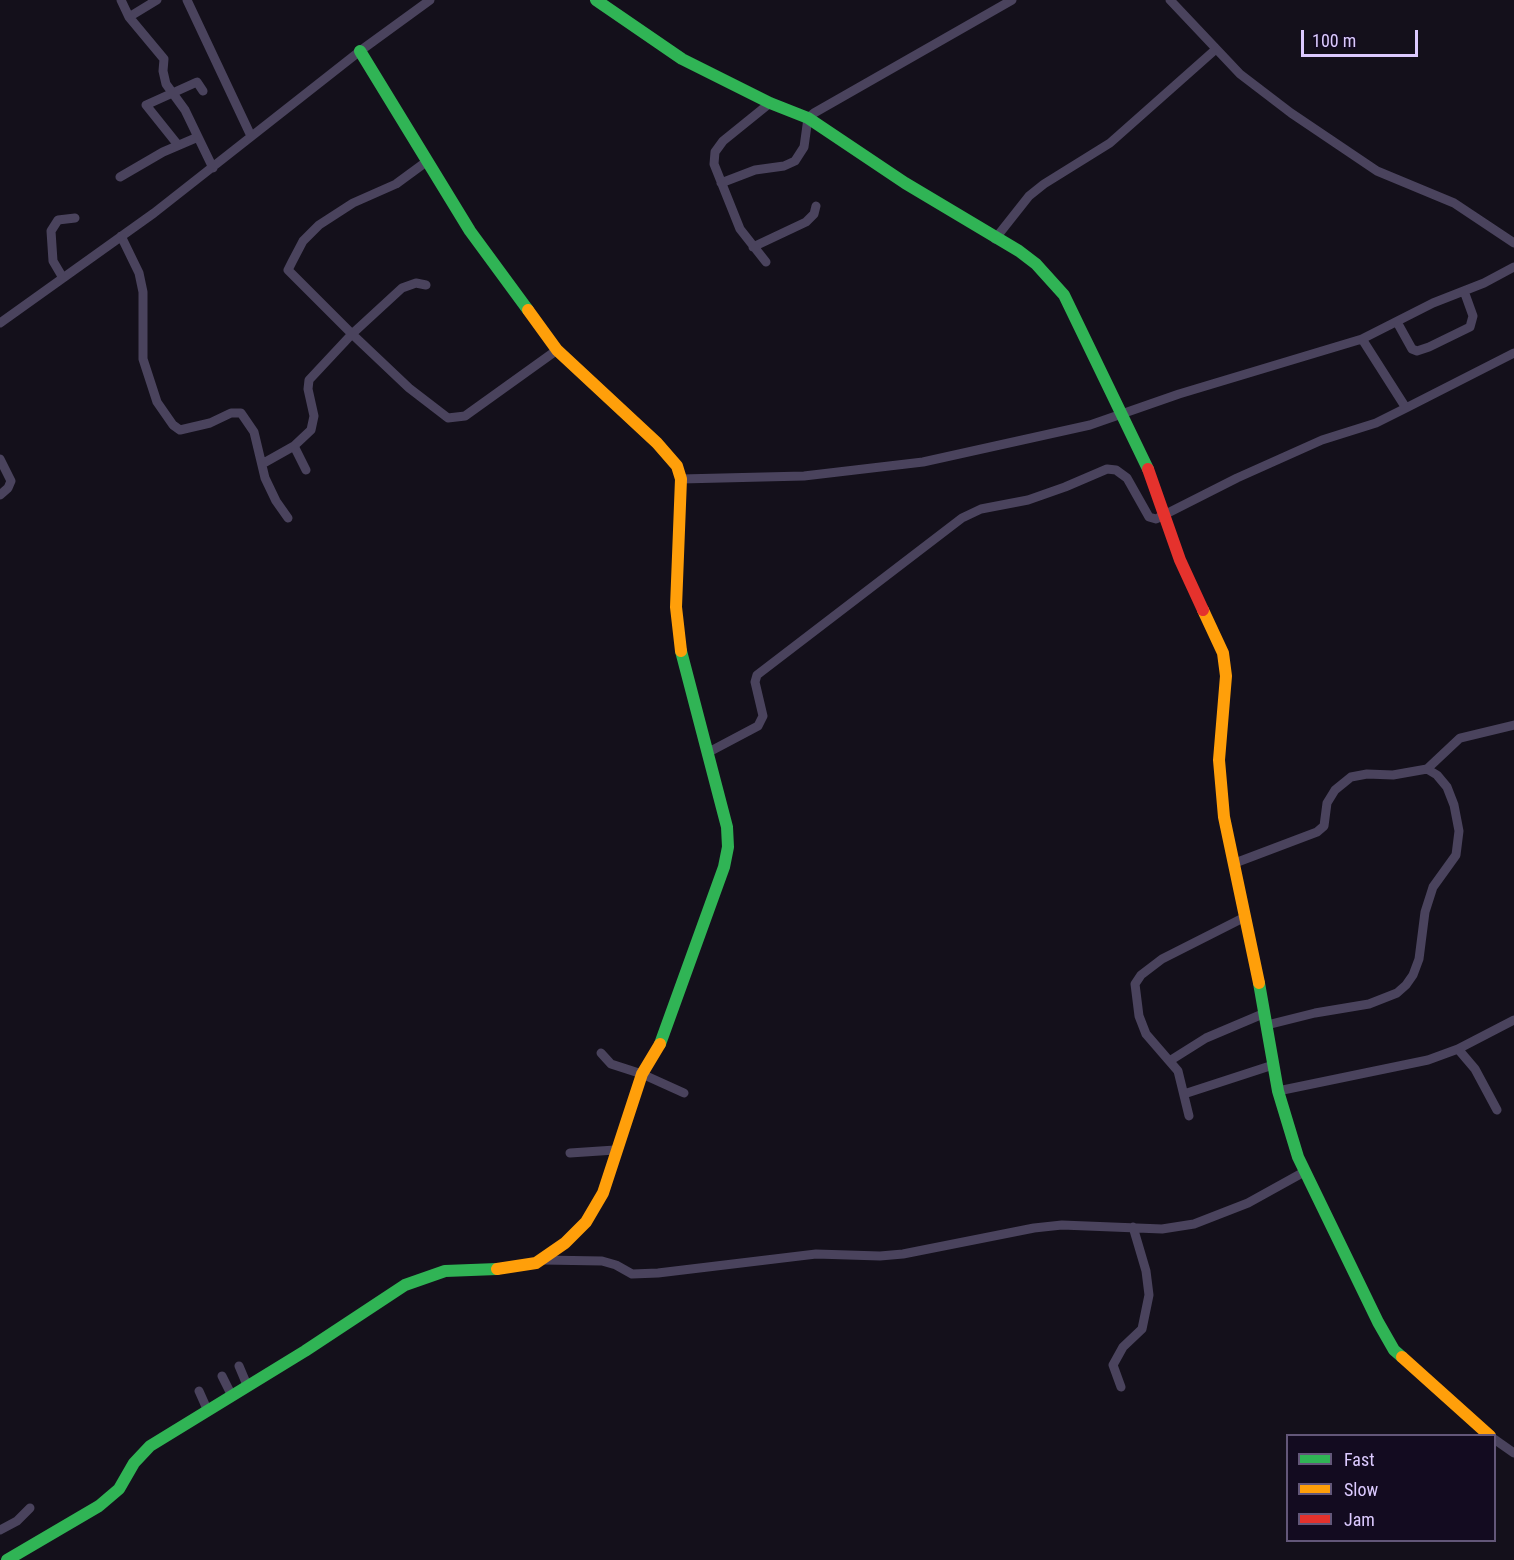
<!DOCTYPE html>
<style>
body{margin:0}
#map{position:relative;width:1514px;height:1560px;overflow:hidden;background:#14101b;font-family:"Roboto Condensed",sans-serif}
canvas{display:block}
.legend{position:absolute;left:1286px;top:1434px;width:210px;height:108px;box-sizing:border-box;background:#130b20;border:2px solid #635779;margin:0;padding:8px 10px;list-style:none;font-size:18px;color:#dccaff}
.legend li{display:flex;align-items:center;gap:12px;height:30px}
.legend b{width:30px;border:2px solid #635779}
.scale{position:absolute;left:1301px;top:30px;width:117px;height:27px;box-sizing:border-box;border:3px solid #dccaff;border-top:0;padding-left:8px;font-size:18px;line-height:21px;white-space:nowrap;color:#dccaff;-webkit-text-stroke:4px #130b20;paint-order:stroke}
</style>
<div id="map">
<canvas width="1514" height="1560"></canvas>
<ul class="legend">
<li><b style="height:8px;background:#30b455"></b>Fast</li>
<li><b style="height:8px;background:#ff9f0a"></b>Slow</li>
<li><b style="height:8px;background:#e5322d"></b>Jam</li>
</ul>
<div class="scale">100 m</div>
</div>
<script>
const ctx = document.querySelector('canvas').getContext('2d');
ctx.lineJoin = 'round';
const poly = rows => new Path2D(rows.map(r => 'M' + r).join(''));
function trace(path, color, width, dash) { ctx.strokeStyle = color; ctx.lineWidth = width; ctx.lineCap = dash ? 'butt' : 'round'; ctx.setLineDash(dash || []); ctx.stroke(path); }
trace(poly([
 [121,0,129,17,164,59,163,71,166,84,185,110,198,137],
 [187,0,251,136],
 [1170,0,1240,74,1291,113,1377,171,1454,203,1514,243],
 [129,17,157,0],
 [178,145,146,105,197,82,203,91],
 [120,177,163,152,198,137,213,168],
 [721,183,755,170,784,166,795,161,804,147,808,118,814,113,1012,0],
 [121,236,139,273,143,292,143,359,157,402,173,425,180,430,210,423,231,413,241,413,254,432,265,478,276,501,288,518],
 [995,239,1029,196,1044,184,1110,143,1216,49],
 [753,247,806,222,814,214,816,206],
 [766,262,740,229,714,164,715,152,723,141,770,103],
 [63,278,53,261,51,231,58,220,75,218],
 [426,285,416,283,402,288,352,334,409,388,448,418,465,416,557,350],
 [1397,322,1412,349,1417,351,1429,347,1470,327,1473,316,1464,291],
 [0,323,154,213,360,51,430,0],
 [1362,339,1406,408,1514,353],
 [294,446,306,470],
 [0,459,11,481,8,488,0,495],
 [262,464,294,446,311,430,314,416,308,389,309,380,352,334,288,270,292,262,303,241,319,225,353,203,396,184,426,162],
 [681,479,804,476,923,462,1090,425,1179,394,1362,339,1433,303,1484,283,1514,267],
 [707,753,758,726,763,716,755,682,757,675,962,518,981,509,1028,500,1065,487,1107,469,1116,470,1127,478,1149,517,1156,519,1237,478,1322,440,1376,423,1406,408],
 [1427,769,1460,738,1514,725],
 [1235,863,1317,832,1324,826,1327,803,1335,790,1351,777,1367,774,1393,775,1427,769,1437,775,1447,787,1454,805,1459,831,1456,855,1433,887,1425,912,1419,959,1413,975,1406,985,1397,993,1369,1004,1315,1013,1267,1025],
 [1458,1049,1475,1069,1497,1110],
 [601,1053,611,1064,642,1074,684,1093],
 [1171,1060,1206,1038,1265,1013],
 [1278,1091,1428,1060,1458,1049,1514,1020],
 [1184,1094,1273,1065],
 [1189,1116,1178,1071,1146,1034,1139,1016,1135,984,1141,975,1162,959,1245,917],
 [570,1153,615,1150],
 [543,1260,602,1261,616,1265,632,1274,658,1273,816,1254,880,1256,903,1254,1034,1228,1062,1225,1162,1229,1194,1224,1248,1203,1304,1172],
 [239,1366,247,1385],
 [222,1376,231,1394],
 [1121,1387,1113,1365,1123,1347,1142,1329,1149,1295,1146,1271,1133,1227],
 [199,1391,207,1409],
 [1494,1439,1514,1453],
 [0,1530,17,1521,30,1508]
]), '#4a435d', 9);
trace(poly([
 [596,0,682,59,770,103,808,118,905,183,1019,251,1036,264,1064,295,1148,469],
 [360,51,470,231,528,310],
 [1259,983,1278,1091,1298,1157,1378,1322,1394,1350,1402,1357],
 [660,1044,724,867,728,847,727,827,681,651],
 [7,1560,99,1506,119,1489,134,1463,150,1446,305,1351,405,1285,445,1271,497,1269]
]), '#30b455', 12);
trace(poly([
 [528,310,557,350,657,443,677,466,681,479,676,607,681,651],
 [1203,610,1223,653,1226,676,1219,760,1224,817,1259,983],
 [497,1269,536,1263,565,1243,586,1222,603,1193,642,1074,660,1044],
 [1402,1357,1490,1436]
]), '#ff9f0a', 12);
trace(poly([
 [1148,469,1180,560,1203,610]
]), '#e5322d', 12);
</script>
